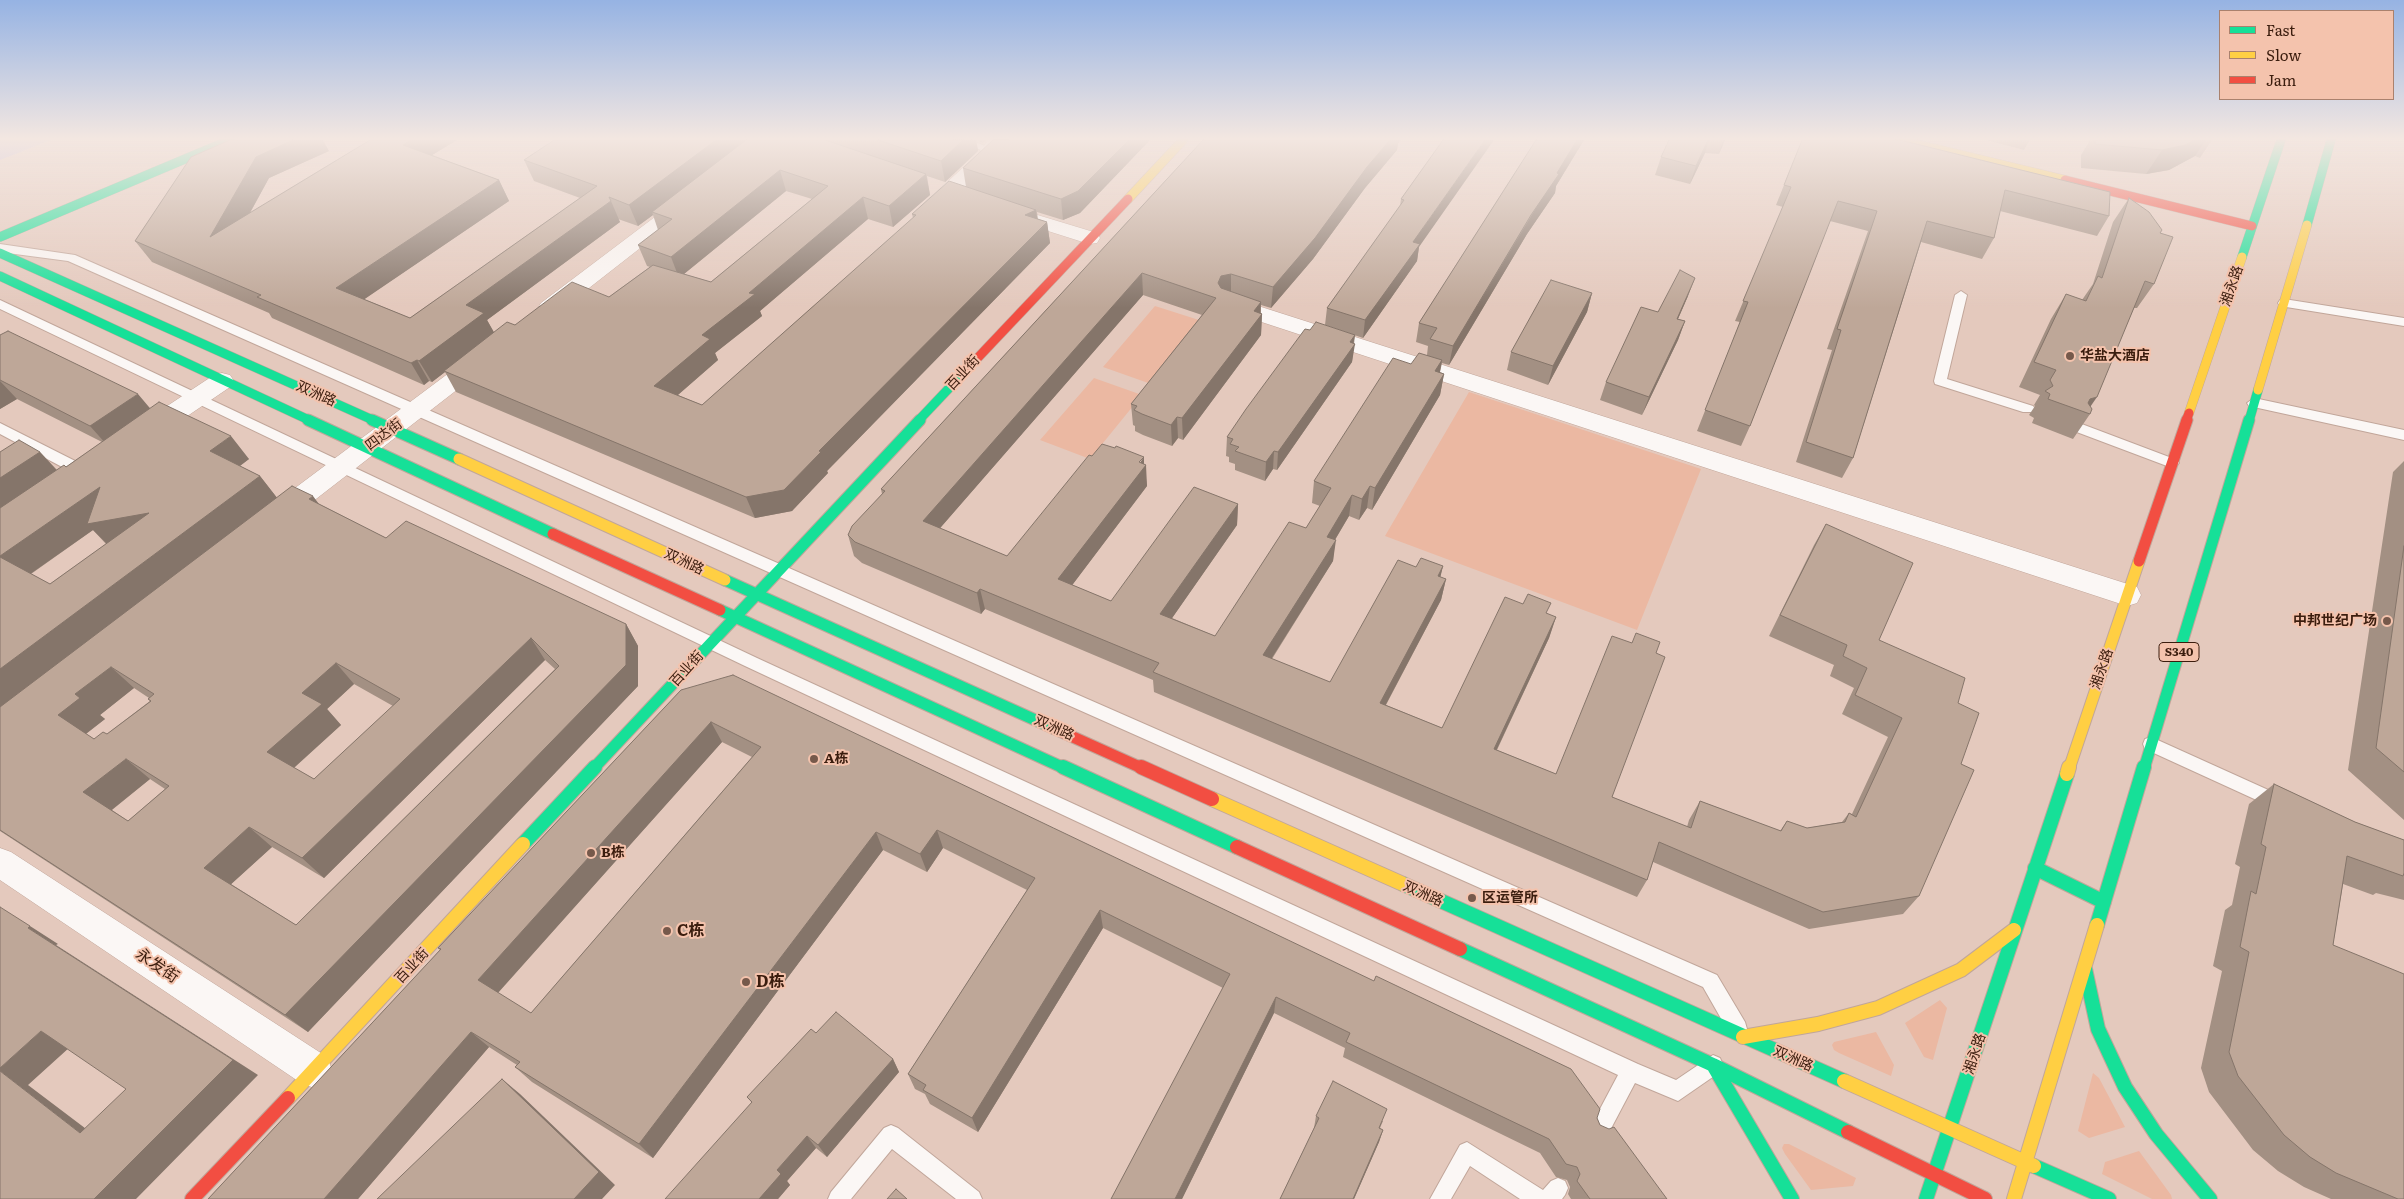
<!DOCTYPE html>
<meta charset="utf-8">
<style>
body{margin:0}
#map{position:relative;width:2404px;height:1199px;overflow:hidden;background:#e4c9bd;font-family:Literata,serif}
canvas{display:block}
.legend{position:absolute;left:2219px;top:10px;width:175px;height:90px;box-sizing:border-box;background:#f4c3ad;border:1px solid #aa816d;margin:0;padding:6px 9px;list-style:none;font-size:15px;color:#3b1d0e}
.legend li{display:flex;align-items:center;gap:10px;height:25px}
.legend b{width:25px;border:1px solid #aa816d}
</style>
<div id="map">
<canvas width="2404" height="1199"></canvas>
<ul class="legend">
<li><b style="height:6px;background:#16e098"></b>Fast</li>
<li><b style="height:6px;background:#ffcf43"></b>Slow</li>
<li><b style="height:6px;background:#f24e42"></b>Jam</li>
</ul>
</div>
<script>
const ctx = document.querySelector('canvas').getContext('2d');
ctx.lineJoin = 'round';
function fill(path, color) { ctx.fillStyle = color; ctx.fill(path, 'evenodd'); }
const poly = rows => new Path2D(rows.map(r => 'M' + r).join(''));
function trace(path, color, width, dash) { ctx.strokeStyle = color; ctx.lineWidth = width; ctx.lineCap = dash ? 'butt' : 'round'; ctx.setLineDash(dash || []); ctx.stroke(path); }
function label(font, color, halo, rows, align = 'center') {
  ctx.font = font + ' Literata,"Noto Sans SC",serif'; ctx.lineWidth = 4; ctx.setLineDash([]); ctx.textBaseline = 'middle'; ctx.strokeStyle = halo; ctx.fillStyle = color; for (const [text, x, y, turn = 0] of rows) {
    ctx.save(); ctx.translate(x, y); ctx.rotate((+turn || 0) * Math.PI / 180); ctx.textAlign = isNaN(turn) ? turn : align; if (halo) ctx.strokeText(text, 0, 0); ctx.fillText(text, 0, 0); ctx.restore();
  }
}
fill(poly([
 [1155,306,1202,321,1151,384,1103,367],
 [1094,378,1142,395,1090,459,1040,440],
 [1469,392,1701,469,1637,630,1385,536],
 [1940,1000,1947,1008,1933,1060,1924,1057,1905,1023],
 [1876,1032,1894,1065,1891,1076,1839,1053,1834,1050,1832,1045,1834,1042],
 [2093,1073,2099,1078,2125,1127,2089,1138,2078,1131],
 [1784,1144,1789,1144,1856,1178,1853,1186,1811,1190,1785,1154,1782,1148],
 [2139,1151,2171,1195,2172,1199,2152,1199,2102,1174,2105,1162]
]), '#ebb8a2');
fill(poly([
 [0,140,51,140,0,160]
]), '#bcb2dc');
const lane = poly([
 [954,140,971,140,994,150,989,153,954,140],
 [0,244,75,255,1717,975,1745,1022,1747,1029,1745,1036,1738,1038,1731,1036,1703,987,68,261,0,252,0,244],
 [1961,291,1967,295,1947,379,2033,406,2035,409,2033,412,2023,412,1935,384,1934,381,1955,295,1961,291],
 [2284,299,2404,318,2404,326,2280,306,2278,303,2280,300,2284,299],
 [0,300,757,658,1638,1064,1676,1080,1713,1055,1720,1058,1723,1065,1720,1072,1678,1101,1635,1083,1606,1138,1599,1141,1592,1138,1589,1131,1592,1124,1618,1075,745,666,0,309,0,300],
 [2254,398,2404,430,2404,440,2249,406,2247,403,2254,398],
 [0,423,91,469,93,473,91,477,81,477,0,434,0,423],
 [2079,423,2177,460,2179,463,2172,468,2167,466,2074,431,2072,428,2074,425,2079,423],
 [2151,737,2286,798,2288,803,2286,808,2280,810,2274,808,2145,749,2143,744,2145,739,2151,737],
 [891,1125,898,1128,979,1192,982,1199,956,1199,892,1149,851,1199,828,1199,831,1192,884,1128,891,1125],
 [1467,1142,1543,1190,1551,1181,1558,1178,1565,1181,1568,1188,1565,1195,1562,1199,1520,1199,1470,1166,1451,1199,1430,1199,1460,1145,1467,1142]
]);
const street = poly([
 [988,140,1009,140,999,152,995,160,937,212,930,214,923,212,920,208,923,204,978,154,988,140],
 [687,196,694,198,697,202,694,206,557,313,549,315,541,313,538,308,541,303,680,198,687,196],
 [1011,207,1097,233,1100,238,1097,243,1089,244,1004,217,1001,213,1004,209,1011,207],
 [1230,297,2137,587,2141,595,2137,603,2127,606,1222,309,1219,304,1222,299,1230,297],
 [481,352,489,355,493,360,489,365,285,523,276,526,267,523,263,516,267,509,473,355,481,352],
 [222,373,230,375,234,381,230,387,155,438,146,441,137,438,134,432,137,426,214,375,222,373],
 [0,848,11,852,327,1057,332,1070,327,1083,314,1088,301,1083,0,880,0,848]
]);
const fastFar2 = poly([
 [2307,225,2331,140],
 [0,237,230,140],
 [0,253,375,421],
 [2242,257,2281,140],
 [0,276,311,421],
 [918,421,970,366],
 [2249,421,2258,390]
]);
const fastFar1 = poly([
 [308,420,553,534],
 [372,420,459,459],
 [725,580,1053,728],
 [720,610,1066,769],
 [593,769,920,420],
 [2144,769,2249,420]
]);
const fast = poly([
 [1063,767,1237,847],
 [523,844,595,767],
 [2035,868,2104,902],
 [1403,884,1844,1081],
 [2097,925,2144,767],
 [1460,949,1713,1065,1848,1132],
 [2085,969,2098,1029,2125,1087,2156,1134,2210,1199],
 [1713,1065,1792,1199],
 [2034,1166,2109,1199],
 [1926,1199,2067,774]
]);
const slowFar2 = poly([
 [1900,140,2065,180],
 [1128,199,1183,140],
 [2258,390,2307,225],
 [2189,413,2242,257]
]);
const slowFar1 = poly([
 [459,459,725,580],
 [2069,769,2139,561]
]);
const slow = poly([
 [2067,774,2069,767],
 [1212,799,1403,884],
 [1743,1037,1818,1024,1878,1008,1961,970,2014,930],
 [1844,1081,2034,1166],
 [288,1098,523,844],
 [2014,1199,2097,925]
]);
const jamFar2 = poly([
 [2065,180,2252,226],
 [970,366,1128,199],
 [2186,421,2189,413]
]);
const jamFar1 = poly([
 [553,534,720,610],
 [2139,561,2187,420],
 [1053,728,1144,769]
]);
const jam = poly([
 [1141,767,1212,799],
 [1237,847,1460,949],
 [1848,1132,1985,1199],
 [192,1199,288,1098]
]);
trace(lane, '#c1a69a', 2);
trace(street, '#c1a69a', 1);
trace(fastFar2, '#c1a69a', 10);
trace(fastFar1, '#c1a69a', 13);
trace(fast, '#c1a69a', 16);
trace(slowFar2, '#c1a69a', 10);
trace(slowFar1, '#c1a69a', 13);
trace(slow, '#c1a69a', 16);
trace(jamFar2, '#c1a69a', 10);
trace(jamFar1, '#c1a69a', 13);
trace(jam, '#c1a69a', 16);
fill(lane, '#fbf7f5');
fill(street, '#fbf7f5');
trace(fastFar2, '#16e098', 9);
trace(fastFar1, '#16e098', 11);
trace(fast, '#16e098', 14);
trace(slowFar2, '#ffcf43', 9);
trace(slowFar1, '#ffcf43', 11);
trace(slow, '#ffcf43', 14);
trace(jamFar2, '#f24e42', 9);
trace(jamFar1, '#f24e42', 11);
trace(jam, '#f24e42', 14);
fill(poly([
 [230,140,329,151,269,178,250,213,370,140,457,140,432,155,499,180,509,201,364,299,410,318,580,198,534,181,524,160,554,140,986,140,983,143,976,140,978,151,945,182,927,176,930,195,893,227,868,219,760,311,762,316,715,353,718,360,678,395,702,405,913,218,912,214,966,187,963,168,993,140,1150,140,1080,213,1063,220,1037,212,1038,219,1047,222,1050,243,827,471,828,473,792,511,755,518,456,392,445,372,432,382,429,381,424,385,272,318,269,313,152,262,135,241],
 [786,191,812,199,711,282,684,274],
 [653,215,658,230,638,245,647,266,650,267,609,297,515,325,494,333,487,320,620,222,618,219,638,226],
 [1203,140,1398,144,1397,150,1365,188,1313,259,1271,308,1261,305,1261,313,1262,314,1261,335,1183,440,1178,438,1172,446,1143,435,1135,431,1135,426,1133,425,1131,404,1202,315,1143,295,940,528,1007,556,1092,456,1144,464,1147,486,1072,585,1111,601,1238,504,1237,525,1172,618,1215,636,1306,528,1320,506,1312,503,1314,481,1411,364,1427,355,1428,346,1416,342,1419,323,1536,140,1584,140,1556,186,1555,193,1527,234,1449,365,1442,363,1440,372,1444,374,1440,395,1372,510,1367,508,1359,520,1349,516,1335,540,1333,561,1272,659,1330,682,1416,567,1443,566,1440,577,1446,579,1441,600,1386,705,1442,728,1547,614,1556,617,1549,638,1497,750,1556,774,1656,653,1612,797,1687,827,1689,820,1700,801,1780,831,1787,821,1807,828,1842,822,1849,813,1852,814,1888,737,1842,714,1854,688,1830,676,1834,665,1769,636,1814,545,1826,524,1879,640,1958,703,1961,764,1919,896,1903,914,1809,929,1653,862,1647,880,1637,897,1154,692,1153,680,985,609,981,614,862,563,854,556,848,535,882,494,881,489],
 [1443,140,1419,247,1417,261,1363,338,1325,325,1327,308,1400,206,1401,199],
 [1669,140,1725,140,1719,154,1705,153,1690,184,1655,175,1661,157],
 [1802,140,1900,140,2109,216,2097,236,2000,211,1994,238,1982,259,1921,242,1853,458,1842,478,1796,462,1832,350,1827,349,1868,231,1830,221,1750,426,1741,446,1697,431,1740,322,1735,321,1783,207,1776,205],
 [1986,140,2030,140,2024,150],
 [2090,140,2212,140,2200,158,2195,156,2169,170,2146,174,2081,168,2081,155],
 [2129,198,2160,233,2154,284,2137,308,2134,308,2090,407,2090,414,2073,439,2032,423,2034,418,2029,415,2035,406,2034,405,2040,395,2019,387,2051,319,2066,294,2082,300,2093,284,2113,222],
 [1592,293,1587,312,1548,385,1507,370,1511,352],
 [1688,296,1678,319,1685,321,1678,340,1642,415,1600,400,1606,382,1658,312],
 [1310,330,1355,335,1352,362,1277,470,1273,469,1265,481,1235,470,1235,464,1229,462,1229,457,1226,456,1227,437],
 [0,335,150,408,249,459,240,466,260,476,277,498,319,504,386,538,626,624,638,646,638,686,308,1032,0,831,0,452,40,452,57,470,66,467,102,442,17,399,0,409],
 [93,530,106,544,50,584,31,574],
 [545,660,555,669,296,925,231,884,272,847,324,878],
 [354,684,393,706,314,779,294,768,341,725,327,709],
 [134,688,149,698,148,699,150,701,107,734,94,739,86,734,105,719,100,715],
 [150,779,165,789,128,821,112,810],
 [2404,461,2404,820,2348,770,2393,472],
 [681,690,1597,1118,1600,1125,1667,1199,1571,1199,1568,1194,1570,1187,1567,1180,1556,1177,1540,1153,1343,1057,1345,1048,1274,1013,1182,1199,1111,1199,1223,988,1103,928,978,1132,930,1104,925,1094,915,1089,908,1074,1027,890,943,848,927,872,883,850,653,1158,532,1082,515,1067,517,1065,489,1047,358,1199,208,1199,440,950,438,948],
 [722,742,752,757,531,1013,498,993],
 [2274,784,2355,822,2404,840,2404,900,2376,893,2373,895,2343,884,2333,945,2404,1199,2331,1199,2304,1187,2278,1171,2253,1150,2209,1092,2201,1068,2222,971,2213,966,2225,910,2232,905,2240,867,2235,864,2249,804],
 [816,1033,893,1059,899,1072,827,1157,816,1148,787,1181,790,1185,778,1199,752,1103,747,1097],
 [1316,1116,1383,1121,1380,1128,1383,1130,1379,1142,1354,1199,1280,1199,1314,1128]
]), '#a39083');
fill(poly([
 [293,140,323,140,329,151,269,178,225,258,210,237,256,157],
 [411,140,457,140,414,166,403,145],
 [716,140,751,140,652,212,653,215,638,226,629,205],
 [963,140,976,140,978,151,945,182,941,161],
 [1129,140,1150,140,1080,213,1063,220,1061,199],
 [1390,140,1401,140,1398,144,1397,150,1365,188,1313,259,1271,308,1273,287,1367,167],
 [1485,140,1494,140,1419,247,1417,261,1363,338,1365,320,1413,242],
 [1577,140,1584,140,1556,186,1555,193,1527,234,1449,365,1453,346],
 [1708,140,1709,140,1705,153,1690,184,1696,166],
 [1723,140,1725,140,1719,154],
 [2194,140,2206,140,2195,156,2169,170,2146,174,2162,150],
 [780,170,786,191,679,278,671,257],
 [926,174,930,195,893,227,889,206],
 [499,180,509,201,350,309,336,288],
 [863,197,868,219,760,311,762,316,715,353,718,360,664,407,654,386,702,335,749,293],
 [611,201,620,222,487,320,495,334,444,371,445,372,432,382,419,361,466,305],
 [1036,210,1039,231,1047,222,1050,243,827,471,828,473,792,511,755,518,746,497,819,451,1025,215],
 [1142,273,1143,295,928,542,923,521],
 [1231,274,1231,295,1220,298,1218,283,1221,276],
 [1695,278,1688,296,1670,337,1677,319],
 [1592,293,1587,312,1548,385,1553,366],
 [1261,302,1260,316,1262,314,1261,335,1183,440,1182,418,1254,311],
 [1685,321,1678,340,1642,415,1649,397],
 [1355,335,1353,345,1355,344,1352,362,1277,470,1278,452],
 [417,360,429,381,424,385,411,363],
 [1442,360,1438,382,1435,371],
 [1444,374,1440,395,1372,510,1375,488],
 [0,381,17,399,0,409],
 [138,394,154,413,107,445,90,426],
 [2097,397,2086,413,2082,411,2090,399],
 [1177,417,1178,438,1172,446,1171,425],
 [231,436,249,459,229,474,210,451],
 [1274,451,1273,469,1265,481,1266,462],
 [40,452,61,475,0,516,0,478],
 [1144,457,1144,467,1146,465,1147,486,1061,600,1058,579],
 [260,476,278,499,0,710,0,669],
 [1370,486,1367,508,1359,520,1362,499],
 [100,487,149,513,109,546,93,530,23,579,0,557,0,556],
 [1352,495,1349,516,1324,558,1327,537],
 [313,496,330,519,309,499],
 [1238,504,1237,525,1161,634,1160,614],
 [1336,540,1333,561,1261,675,1263,655],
 [1443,566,1438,587,1438,576],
 [1446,579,1441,600,1376,723,1380,703],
 [980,589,985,609,981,614,977,593],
 [1556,617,1549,638,1488,768,1494,749],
 [626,624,638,646,638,686,308,1032,285,1015],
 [531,638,545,660,324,878,302,858],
 [336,663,354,684,327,709,341,725,288,773,267,752,302,693],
 [111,667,134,688,100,715,105,719,83,736,58,715,75,694],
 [711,722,722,742,495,996,478,980],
 [126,759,150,779,109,812,83,792],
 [249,827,272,847,228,887,204,868],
 [937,830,943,848,927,872,920,854],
 [876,832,883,850,653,1158,639,1144],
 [1100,910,1103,928,978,1132,972,1118],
 [30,926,58,944,56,945,258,1075,136,1199,94,1199,233,1060,28,928],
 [1276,997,1274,1013,1182,1199,1175,1199],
 [41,1031,70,1047,28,1085,110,1147,80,1133,0,1071,0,1068],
 [471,1032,489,1047,358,1199,324,1199],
 [893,1059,899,1072,827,1157,818,1145],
 [502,1079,520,1094,615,1185,602,1199,574,1199],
 [1383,1130,1379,1142,1354,1199,1353,1199],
 [807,1136,816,1148,787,1181,790,1185,778,1199,759,1199,777,1170]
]), '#85756a');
const building = poly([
 [230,140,293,140,256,157,210,237,370,140,411,140,403,145,499,180,336,288,410,318,597,186,524,160,554,140,716,140,629,205,609,197,611,201,466,305,484,313,419,361,417,360,411,363,257,297,261,295,135,241,191,157,230,140],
 [746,140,825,140,926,174,889,206,863,197,749,293,755,294,702,335,710,339,654,386,702,405,916,215,912,214,949,181,1036,210,1025,215,1047,222,819,451,821,452,784,490,746,497,444,371,507,322,515,325,572,282,609,297,653,265,711,282,828,186,780,170,671,257,638,245,672,219,652,212,746,140],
 [878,140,963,140,941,161,878,140],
 [993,140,1129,140,1078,191,1061,199,963,168,993,140],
 [1203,140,1390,140,1367,167,1315,238,1273,287,1231,274,1221,276,1218,283,1221,288,1261,302,1254,311,1262,314,1182,418,1177,417,1171,425,1142,414,1134,410,1137,406,1131,404,1216,298,1142,273,923,521,1007,556,1089,455,1092,456,1102,444,1115,448,1116,446,1144,457,1139,462,1146,465,1058,579,1111,601,1194,487,1238,504,1160,614,1215,636,1289,522,1306,528,1331,488,1314,481,1393,358,1411,364,1419,353,1442,360,1435,371,1444,374,1375,488,1370,486,1362,499,1352,495,1327,537,1336,540,1263,655,1330,682,1398,560,1416,567,1421,558,1443,566,1438,576,1446,579,1380,703,1442,728,1505,597,1523,604,1528,594,1551,603,1546,613,1556,617,1494,749,1556,774,1612,636,1632,643,1636,633,1660,642,1656,653,1665,657,1612,797,1691,828,1700,801,1781,831,1787,821,1807,828,1845,822,1849,813,1856,817,1902,718,1855,695,1867,668,1843,656,1847,645,1780,615,1826,524,1913,563,1879,640,1965,678,1958,703,1979,713,1961,764,1974,770,1919,896,1823,912,1659,842,1647,880,1153,672,1159,663,980,589,977,593,855,542,848,535,852,526,885,491,881,489,1203,140],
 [1443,140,1485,140,1413,242,1420,244,1365,320,1327,308,1404,200,1401,199,1443,140],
 [1536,140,1577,140,1557,173,1559,174,1531,215,1453,346,1430,339,1437,328,1419,323,1536,140],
 [1669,140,1708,140,1696,166,1661,157,1669,140],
 [1802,140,1900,140,2110,192,2109,216,2005,190,1994,238,1927,221,1853,458,1806,442,1841,330,1837,329,1877,211,1838,201,1750,426,1705,410,1748,302,1743,301,1791,187,1784,185,1802,140],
 [2095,140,2194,140,2185,145,2162,150,2095,144,2095,140],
 [2129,198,2149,212,2162,230,2160,233,2173,237,2154,284,2145,281,2097,397,2090,399,2088,403,2092,409,2090,414,2048,399,2050,394,2045,391,2053,386,2050,380,2056,370,2034,362,2066,294,2086,301,2098,276,2102,278,2129,198],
 [1680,270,1695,278,1677,319,1685,321,1649,397,1606,382,1641,307,1658,312,1680,270],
 [1551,280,1592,293,1553,366,1511,352,1551,280],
 [1316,322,1355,335,1350,342,1355,344,1278,452,1274,451,1266,462,1235,451,1239,447,1230,444,1233,439,1227,437,1246,409,1305,329,1310,330,1316,322],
 [8,331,138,394,90,426,0,380,0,335,8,331],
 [159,402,231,436,210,451,260,476,0,669,0,557,50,584,149,513,87,524,100,487,0,556,0,508,64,465,66,467,159,402],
 [19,440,40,452,0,478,0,452,19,440],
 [292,486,313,496,309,499,386,538,406,521,626,624,626,665,285,1015,0,830,0,707,292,486],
 [531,638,559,666,296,925,204,868,249,827,302,858,531,638],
 [336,663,400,699,314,779,267,752,322,704,302,693,336,663],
 [111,667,154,694,148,699,151,701,107,734,103,732,94,739,58,715,80,698,75,694,111,667],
 [126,759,169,786,128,821,83,792,126,759],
 [2404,546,2404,772,2376,748,2404,546],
 [733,675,1374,981,1376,976,1571,1069,1600,1109,1597,1118,1600,1125,1609,1129,1614,1127,1667,1199,1590,1199,1577,1181,1580,1174,1577,1167,1566,1164,1549,1139,1346,1042,1350,1033,1276,997,1175,1199,1111,1199,1230,974,1100,910,972,1118,923,1090,926,1085,908,1074,1035,878,937,830,920,854,876,832,639,1144,515,1067,520,1062,471,1032,324,1199,208,1199,441,949,438,948,681,690,733,675],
 [711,722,761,747,531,1013,478,980,711,722],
 [2274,784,2355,822,2404,840,2404,873,2403,876,2347,856,2333,945,2404,974,2404,1199,2398,1199,2336,1173,2310,1157,2284,1135,2238,1076,2229,1052,2249,952,2240,947,2251,891,2256,894,2266,847,2261,844,2274,784],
 [0,907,30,926,28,928,233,1060,94,1199,0,1199,0,1071,80,1133,126,1089,41,1031,0,1068,0,907],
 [836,1012,893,1059,818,1145,807,1136,777,1170,781,1174,759,1199,665,1199,752,1102,747,1097,811,1029,816,1033,836,1012],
 [502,1079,599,1172,574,1199,377,1199,502,1079],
 [1333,1081,1387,1109,1379,1128,1383,1130,1353,1199,1280,1199,1319,1118,1316,1116,1333,1081],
 [896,1189,907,1199,887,1199,896,1189]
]);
fill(building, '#bea798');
trace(building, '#85756a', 1);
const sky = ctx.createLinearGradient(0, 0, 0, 308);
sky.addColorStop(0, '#96b3e3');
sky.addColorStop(0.45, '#f3e7e1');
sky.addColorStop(1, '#f3e7e100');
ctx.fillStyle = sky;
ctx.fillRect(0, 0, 2404, 308);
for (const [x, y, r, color] of [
 [2070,356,5,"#76594b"],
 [2387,621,5,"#76594b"],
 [814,759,5,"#76594b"],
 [591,853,5,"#76594b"],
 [1472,898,5,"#76594b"],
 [667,931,5,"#76594b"],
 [746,982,5,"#76594b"]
]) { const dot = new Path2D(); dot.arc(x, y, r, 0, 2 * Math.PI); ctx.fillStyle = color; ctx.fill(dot); trace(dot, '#f4c3ad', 2); }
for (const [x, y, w] of [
 [2179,652,40]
]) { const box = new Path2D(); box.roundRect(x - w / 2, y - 9.5, w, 19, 4); ctx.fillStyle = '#f4c3ad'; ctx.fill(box); trace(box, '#3b1d0e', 1); }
label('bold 12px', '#3b1d0e', null, [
 ["S340",2179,652]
]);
label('14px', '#3b1d0e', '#f4c3ad', [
 ["湘永路",2232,286,-71],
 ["百业街",963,373,-47],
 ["双洲路",316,394,24],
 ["四达街",384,435,-37],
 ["双洲路",684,562,25],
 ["百业街",687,669,-48],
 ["湘永路",2102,669,-71],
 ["双洲路",1054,728,24],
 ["双洲路",1423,894,24],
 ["百业街",412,966,-47],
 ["湘永路",1975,1054,-72],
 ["双洲路",1793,1059,24]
]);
label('bold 14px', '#3b1d0e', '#f4c3ad', [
 ["华盐大酒店",2080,356],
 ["中邦世纪广场",2377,621,"right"],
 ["A栋",824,759],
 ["B栋",601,853],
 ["区运管所",1482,898]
], 'left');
label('bold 16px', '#3b1d0e', '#f4c3ad', [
 ["C栋",677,931],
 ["D栋",756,982]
], 'left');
label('16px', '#3b1d0e', '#f4c3ad', [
 ["永发街",157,966,34]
]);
</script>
